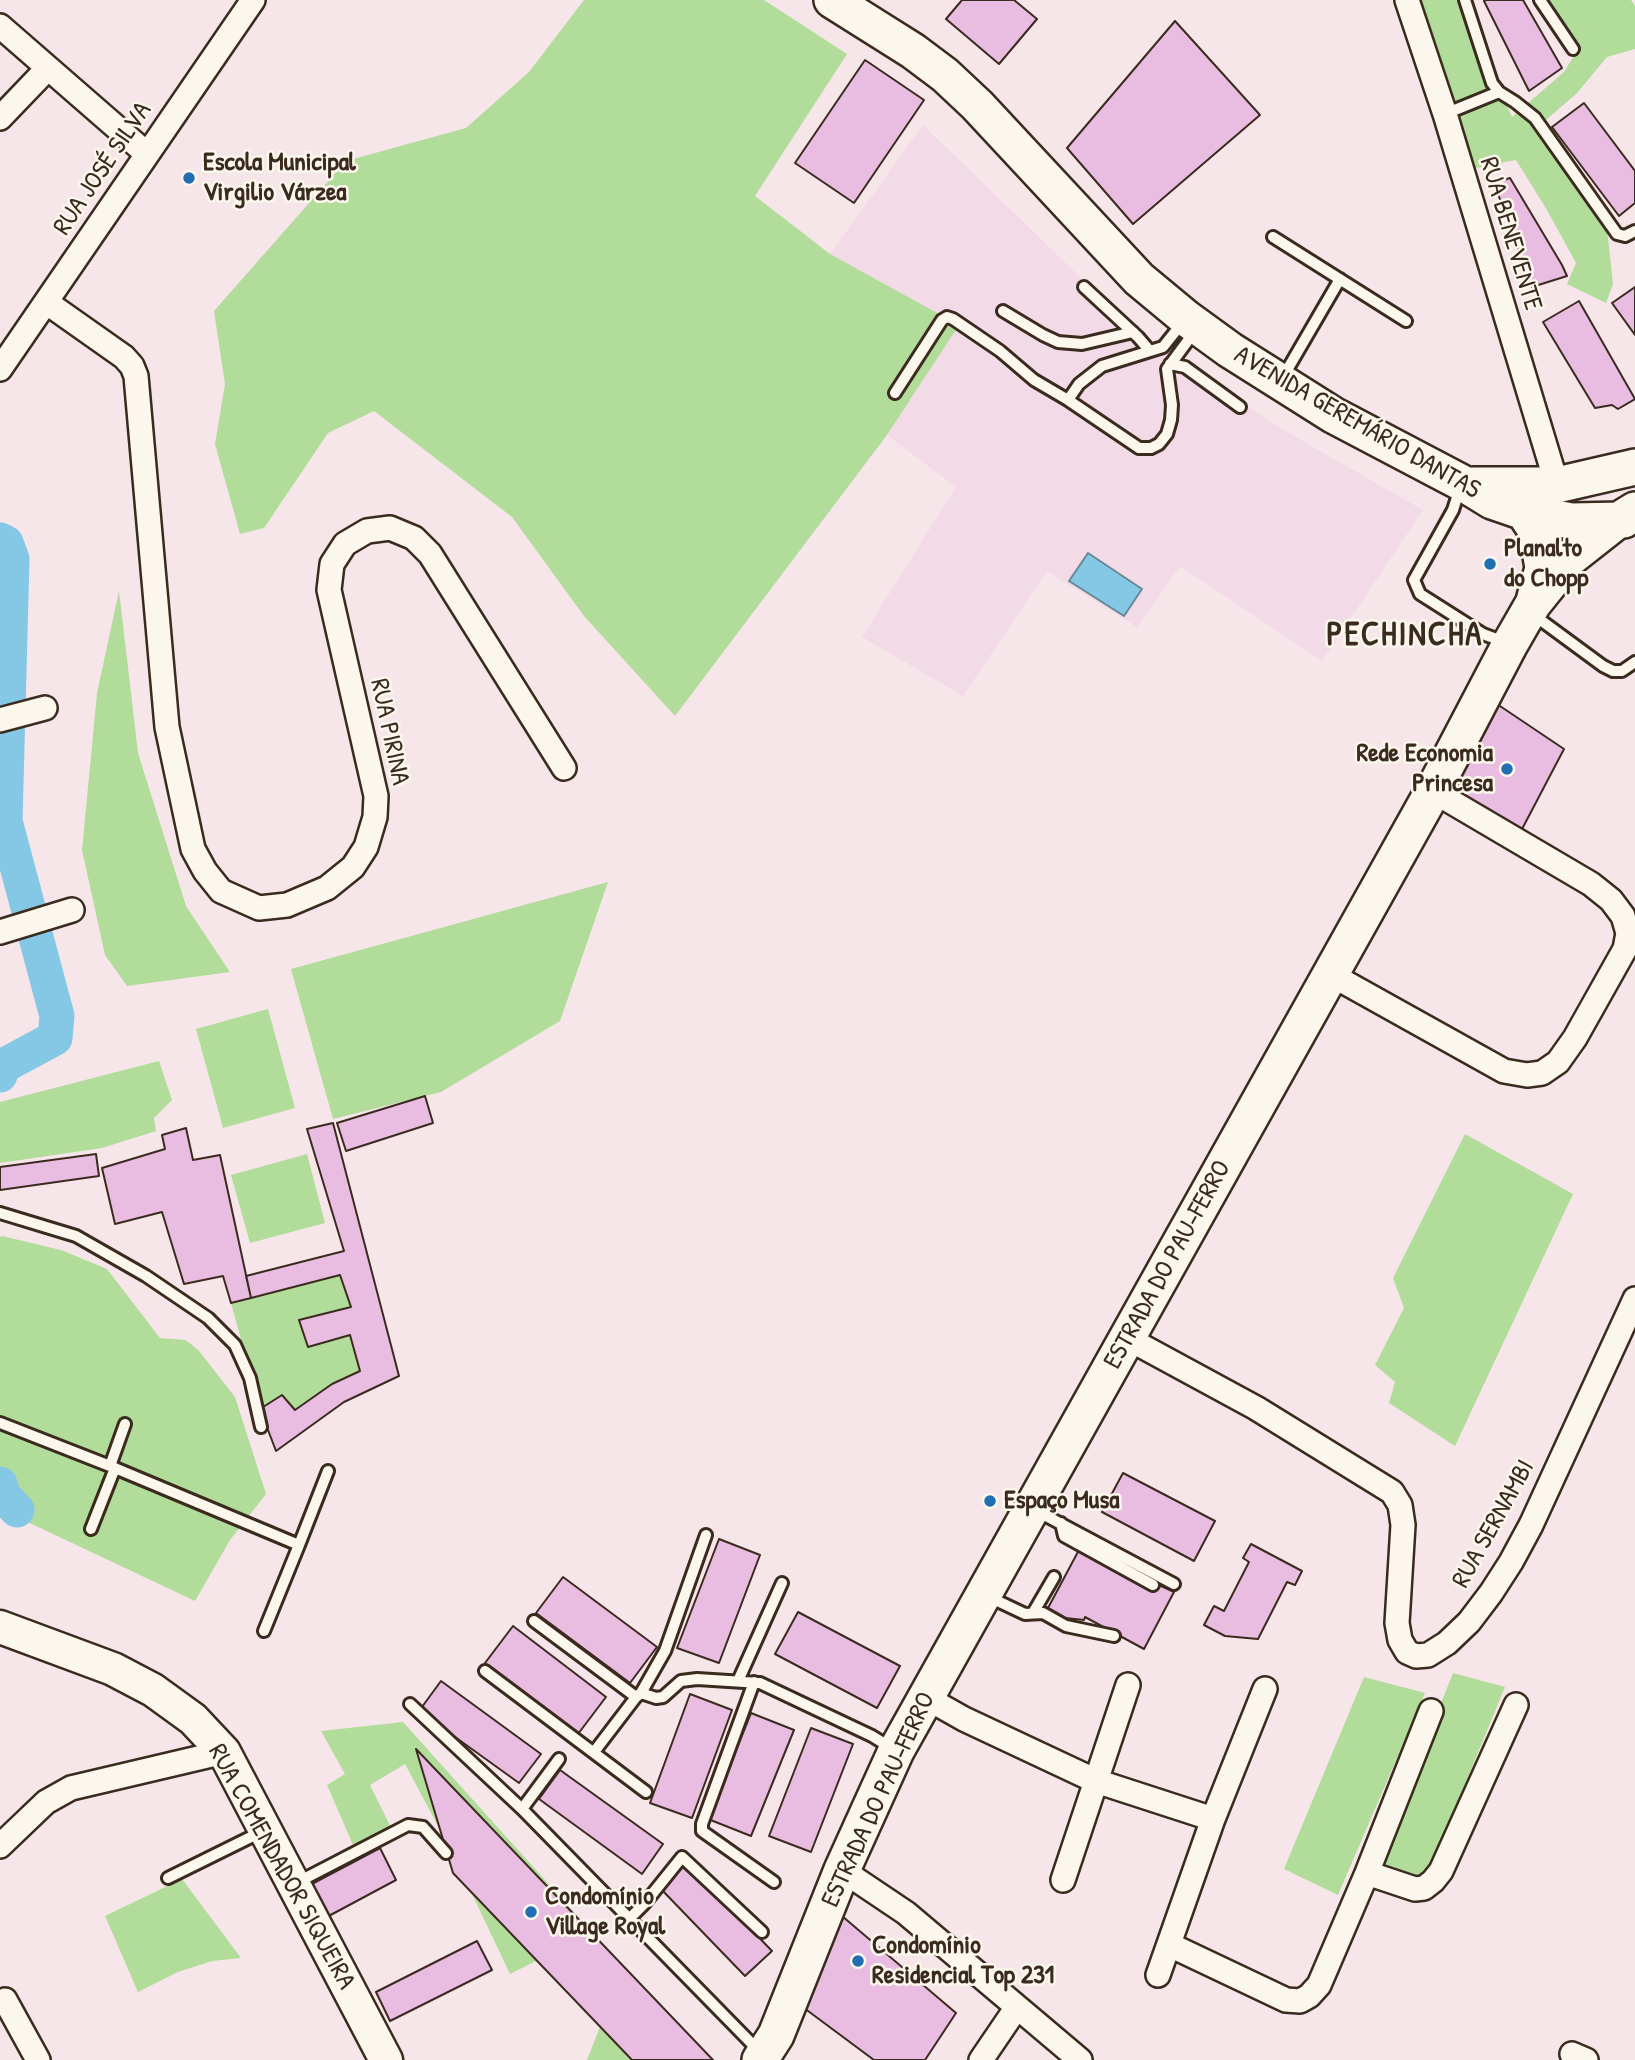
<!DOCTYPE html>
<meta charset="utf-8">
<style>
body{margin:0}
canvas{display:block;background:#f6e6e9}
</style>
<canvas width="1635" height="2060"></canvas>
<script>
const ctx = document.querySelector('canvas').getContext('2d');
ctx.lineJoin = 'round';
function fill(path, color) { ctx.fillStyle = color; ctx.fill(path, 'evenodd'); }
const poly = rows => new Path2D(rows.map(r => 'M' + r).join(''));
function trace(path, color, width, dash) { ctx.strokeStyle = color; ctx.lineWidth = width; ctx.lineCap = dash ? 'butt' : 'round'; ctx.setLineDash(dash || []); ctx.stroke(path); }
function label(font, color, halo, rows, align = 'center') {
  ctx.font = font + ' "Patrick Hand",sans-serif'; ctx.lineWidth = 5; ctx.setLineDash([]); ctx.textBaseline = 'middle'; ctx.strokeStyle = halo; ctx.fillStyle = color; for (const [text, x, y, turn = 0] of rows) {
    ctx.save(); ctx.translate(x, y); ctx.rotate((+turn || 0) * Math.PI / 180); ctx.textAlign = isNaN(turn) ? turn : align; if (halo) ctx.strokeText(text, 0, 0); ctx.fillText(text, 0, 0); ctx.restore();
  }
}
fill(poly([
 [923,125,1139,334,1287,432,1423,510,1322,661,1180,566,1137,627,1047,571,963,696,862,637,956,487,887,435,959,325,830,254]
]), '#f2dae7');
fill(poly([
 [584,0,764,0,847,54,755,196,830,254,959,325,887,435,675,716,584,616,512,517,374,411,328,433,264,528,240,534,215,444,225,384,214,311,346,161,466,128,529,72],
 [1417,0,1460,0,1512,117,1564,72,1580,46,1547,0,1631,0,1635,6,1635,49,1607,57,1577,93,1538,127,1607,229,1613,284,1606,303,1567,284,1576,263,1547,210,1516,160,1504,162,1496,167,1465,168],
 [119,591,138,753,186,906,230,972,127,986,105,955,82,850,97,693],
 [608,882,560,1021,441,1092,333,1119,291,969],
 [268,1009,295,1108,223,1128,196,1029],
 [159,1061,172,1100,154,1118,156,1131,102,1148,0,1163,0,1102],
 [1465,1134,1573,1194,1455,1446,1389,1403,1395,1382,1375,1365,1404,1308,1393,1278],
 [307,1154,325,1223,250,1243,231,1175],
 [2,1236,61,1250,107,1269,160,1338,186,1340,199,1351,235,1397,266,1494,230,1540,195,1601,0,1509,0,1237],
 [340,1275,351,1307,299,1320,308,1347,350,1335,360,1371,332,1384,295,1410,282,1395,260,1409,231,1303],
 [1453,1673,1505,1687,1423,1886,1375,1868],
 [1364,1677,1425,1693,1338,1895,1284,1869],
 [403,1722,608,1950,567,1981,540,1959,510,1974,454,1856,405,1764,370,1785,395,1836,357,1854,327,1785,345,1774,321,1731],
 [182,1879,241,1958,212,1961,178,1972,138,1992,105,1916],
 [600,2027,624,2033,644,2060,587,2060]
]), '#b1dc9a');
const water = poly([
 [1088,553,1142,589,1124,616,1069,581,1088,553]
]);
fill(water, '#84c8e5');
trace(water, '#678995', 2);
trace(poly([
 [0,540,6,543,12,559,5,821,57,1016,55,1038,3,1066,0,1075],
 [0,1484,3,1495,17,1510]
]), '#84c8e5', 35);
const building = poly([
 [962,0,1014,0,1037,19,999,64,946,19,962,0],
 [1486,0,1523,0,1562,68,1529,91,1484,1,1486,0],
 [1175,21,1260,115,1133,224,1067,148,1175,21],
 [865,60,924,100,854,203,795,163,865,60],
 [1584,103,1635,171,1635,203,1619,216,1552,127,1584,103],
 [1510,178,1562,265,1567,276,1532,287,1494,183,1510,178],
 [1635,287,1635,335,1612,303,1635,287],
 [1579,301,1635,399,1618,409,1612,405,1595,408,1543,322,1579,301],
 [1494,702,1564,749,1521,831,1450,788,1494,702],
 [425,1096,433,1123,346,1151,337,1123,425,1096],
 [333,1123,399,1376,344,1402,276,1451,260,1409,282,1395,295,1410,332,1384,360,1371,350,1335,308,1347,299,1320,351,1307,340,1275,251,1298,246,1276,344,1251,307,1129,333,1123],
 [186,1128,193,1160,220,1155,251,1298,231,1303,223,1276,184,1284,162,1212,115,1224,102,1168,165,1149,162,1135,186,1128],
 [96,1154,99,1176,0,1190,0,1167,96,1154],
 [1123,1473,1215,1521,1194,1561,1102,1512,1123,1473],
 [719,1539,760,1555,719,1663,677,1648,719,1539],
 [1251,1544,1302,1571,1295,1585,1287,1582,1258,1639,1225,1636,1204,1625,1214,1606,1224,1611,1249,1562,1243,1558,1251,1544],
 [1080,1548,1174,1592,1144,1649,1085,1617,1084,1620,1065,1618,1048,1608,1080,1548],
 [563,1577,657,1647,630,1683,536,1613,563,1577],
 [798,1612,900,1666,877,1708,775,1654,798,1612],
 [513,1626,606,1697,578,1734,485,1663,513,1626],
 [441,1681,541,1754,519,1783,419,1711,441,1681],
 [690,1694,732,1710,692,1818,650,1803,690,1694],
 [751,1713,794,1730,751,1836,708,1819,751,1713],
 [811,1728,853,1744,811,1852,769,1836,811,1728],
 [416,1749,713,2060,632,2060,453,1873,416,1749],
 [560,1770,663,1844,642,1874,539,1799,560,1770],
 [380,1848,396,1880,325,1918,308,1886,380,1848],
 [687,1863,772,1951,745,1976,660,1888,687,1863],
 [842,1916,956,2013,925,2060,874,2060,800,2005,842,1916],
 [477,1941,492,1970,390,2021,376,1992,477,1941]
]);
fill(building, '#e9bde2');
trace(building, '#3b2a1e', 2);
const lane = poly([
 [1540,0,1573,49],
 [1499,92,1515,102,1535,118,1617,234,1625,236,1635,231],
 [1445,114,1499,92,1492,83,1465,0],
 [1273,237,1406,321],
 [1084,287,1138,337,1150,351],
 [1003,311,1043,335,1058,342,1082,344,1133,332],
 [1170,364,1185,367,1240,407],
 [1283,377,1340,279],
 [895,393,942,320,947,317,953,319,1000,351,1034,380,1068,400,1139,448,1151,448,1159,444,1167,434,1171,420,1172,405,1167,369,1195,331],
 [1068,400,1079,384,1102,366,1163,347,1183,322],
 [1460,488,1453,510,1414,580,1420,594,1483,634,1507,643],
 [1531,613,1603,666,1613,671,1622,671,1635,662],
 [0,1213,76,1236,146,1276,208,1318,235,1345,250,1378,261,1427],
 [0,1423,110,1466,299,1545,328,1471],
 [110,1466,125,1424],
 [1035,1510,1174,1584],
 [1061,1523,1064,1536,1153,1585],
 [91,1529,115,1468],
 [987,1596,1025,1614,1043,1613,1066,1626,1114,1636],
 [1033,1613,1054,1577],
 [534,1621,636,1697],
 [264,1631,299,1545],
 [485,1671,646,1792],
 [738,1681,782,1583],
 [754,1682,702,1824,702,1831,774,1882],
 [641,1693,665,1651,706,1535],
 [410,1704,522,1809,758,2050],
 [594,1752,636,1697,641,1693,656,1698,663,1697,681,1681,697,1679,760,1683,872,1736,893,1749],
 [522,1809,559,1759],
 [168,1878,263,1831],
 [296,1883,408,1825,423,1827,446,1853],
 [629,1919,645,1903,682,1857,762,1932]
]);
const street = poly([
 [1407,0,1445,114,1557,485],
 [0,26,147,154],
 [0,118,48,68],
 [46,302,124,357,132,366,136,376,167,727,193,849,205,871,221,891,259,908,287,905,327,888,353,867,366,847,375,817,376,796,329,590,332,564,345,544,367,531,390,528,414,538,430,554,564,768],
 [0,369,253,0],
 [0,720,45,708],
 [0,932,72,910],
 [1330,974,1504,1071,1527,1075,1542,1073,1558,1062,1575,1038,1625,949,1628,933,1623,916,1611,900,1591,884,1433,791],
 [1127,1338,1256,1408,1392,1492,1400,1505,1403,1525,1397,1623,1400,1640,1407,1652,1416,1656,1428,1655,1447,1643,1469,1622,1491,1593,1511,1562,1531,1525,1635,1299],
 [925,1697,964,1719,1096,1781,1213,1819],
 [0,1846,46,1802,71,1788,224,1752],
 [842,1870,906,1913,1080,2060],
 [1367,1873,1415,1889,1424,1888,1433,1881,1441,1871,1516,1705],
 [1063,1880,1128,1685],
 [1170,1945,1286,2000,1300,2001,1309,1996,1319,1985,1367,1873,1431,1711],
 [1158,1975,1213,1819,1265,1689],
 [5,2000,38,2060],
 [1572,2054,1586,2060],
 [981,2060,1017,2007]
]);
const secondary = poly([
 [0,1627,113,1669,153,1690,193,1719,224,1752,386,2060]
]);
const primary = poly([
 [832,0,913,51,945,75,977,105,1139,279,1186,318,1230,350,1333,415,1466,485,1492,501,1524,512,1571,521,1624,520],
 [1473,485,1557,485,1635,467],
 [1524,512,1537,532,1543,568,1534,601],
 [760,2060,776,2035,842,1870,896,1751,1433,791,1510,644,1533,604,1570,558,1617,521,1635,510]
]);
trace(lane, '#3b2a1e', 16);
trace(street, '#3b2a1e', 28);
trace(secondary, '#3b2a1e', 37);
trace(primary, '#3b2a1e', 40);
trace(lane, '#fbf7ec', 10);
trace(street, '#fbf7ec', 23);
trace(secondary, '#fbf7ec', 32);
trace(primary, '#fbf7ec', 35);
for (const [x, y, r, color] of [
 [189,178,7,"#1f6fb2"],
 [1490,564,7,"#1f6fb2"],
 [1507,769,7,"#1f6fb2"],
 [990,1501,7,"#1f6fb2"],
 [531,1912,7,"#1f6fb2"],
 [858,1961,7,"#1f6fb2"]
]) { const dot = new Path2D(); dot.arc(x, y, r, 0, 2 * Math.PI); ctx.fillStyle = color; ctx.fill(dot); trace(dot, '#fbf7ec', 2.5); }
label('bold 26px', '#3b2a1e', '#fbf7ec', [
 ["Escola Municipal",203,163],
 ["Virgilio Várzea",203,193],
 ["Planalto",1504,549],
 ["do Chopp",1504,579],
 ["Rede Economia",1493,754,"right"],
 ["Princesa",1493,784,"right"],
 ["Espaço Musa",1004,1501],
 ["Condomínio",545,1897],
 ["Village Royal",545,1927],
 ["Condomínio",872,1946],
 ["Residencial Top 231",872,1976]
], 'left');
label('26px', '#3b2a1e', '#fbf7ec', [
 ["RUA JOSÉ SILVA",103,169,-56],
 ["RUA BENEVENTE",1510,234,73],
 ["AVENIDA GEREMÁRIO DANTAS",1357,423,30],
 ["RUA PIRINA",389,732,78],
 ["ESTRADA DO PAU-FERRO",1168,1265,-61],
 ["RUA SERNAMBI",1494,1524,-61],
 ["ESTRADA DO PAU-FERRO",879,1800,-65],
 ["RUA COMENDADOR SIQUEIRA",281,1867,61]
]);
ctx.letterSpacing = '2px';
label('bold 33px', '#3b2a1e', '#fbf7ec', [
 ["PECHINCHA",1405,636]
]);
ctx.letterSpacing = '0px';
</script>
